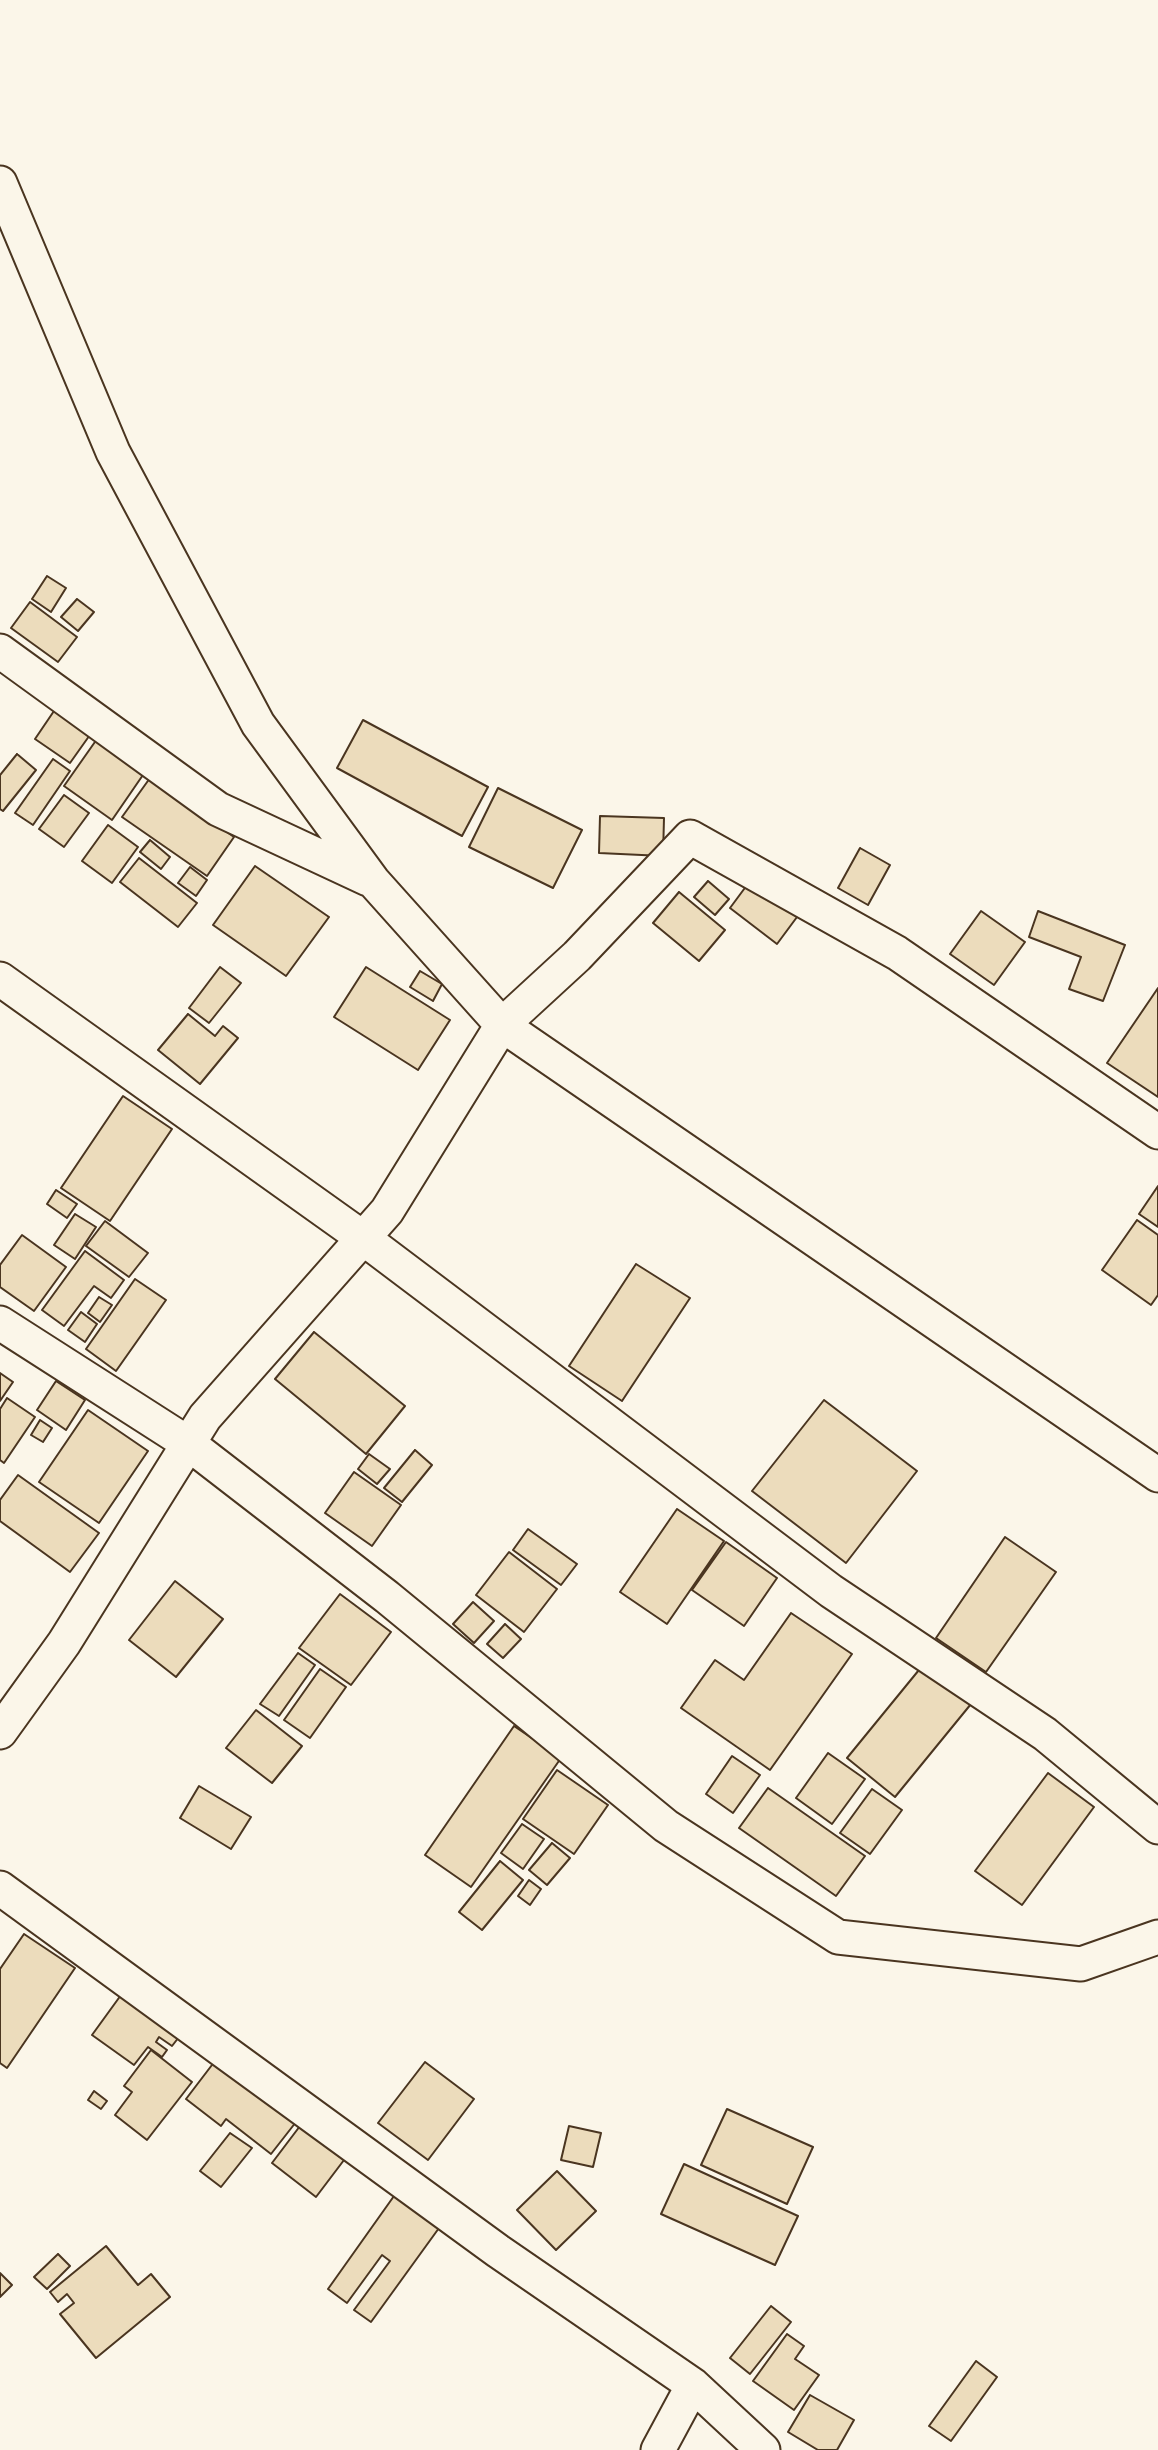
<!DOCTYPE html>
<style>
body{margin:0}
canvas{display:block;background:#fbf6e9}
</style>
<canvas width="1158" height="2450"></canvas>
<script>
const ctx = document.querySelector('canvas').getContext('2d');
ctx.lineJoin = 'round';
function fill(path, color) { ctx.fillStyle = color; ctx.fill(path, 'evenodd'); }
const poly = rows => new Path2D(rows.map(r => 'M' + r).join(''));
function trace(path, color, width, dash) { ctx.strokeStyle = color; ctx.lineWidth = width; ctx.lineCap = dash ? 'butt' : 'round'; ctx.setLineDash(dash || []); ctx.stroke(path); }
const building = poly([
 [47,576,66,588,51,612,32,599,47,576],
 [77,599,94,612,78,631,61,617,77,599],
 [30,602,77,637,58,662,11,628,30,602],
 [56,708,92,732,70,763,35,739,56,708],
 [363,720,488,787,462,836,337,768,363,720],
 [97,739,145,772,112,820,64,786,97,739],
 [17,754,36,770,3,811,0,809,0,775,17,754],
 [53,759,70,771,33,825,15,813,53,759],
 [150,778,234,837,207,876,122,817,150,778],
 [498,788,582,830,553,888,469,847,498,788],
 [64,795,89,813,64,847,39,829,64,795],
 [600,816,664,818,663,856,599,853,600,816],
 [108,825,138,847,112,883,82,861,108,825],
 [150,840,170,857,161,869,140,852,150,840],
 [860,848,890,865,868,905,838,888,860,848],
 [139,858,197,903,178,927,120,882,139,858],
 [255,866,329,917,286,976,213,925,255,866],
 [190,867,207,880,196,896,178,883,190,867],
 [708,881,729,899,715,915,694,897,708,881],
 [750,881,797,917,777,944,730,908,750,881],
 [679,892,725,930,699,961,653,923,679,892],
 [981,911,1025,942,994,985,950,954,981,911],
 [1038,911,1125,945,1103,1001,1069,989,1081,957,1029,937,1038,911],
 [220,967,241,983,209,1023,189,1008,220,967],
 [366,967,450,1020,418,1070,334,1017,366,967],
 [420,971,442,984,433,1001,410,987,420,971],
 [1158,988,1158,1097,1107,1063,1158,988],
 [188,1014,215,1036,223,1026,238,1038,200,1084,158,1050,188,1014],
 [123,1096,172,1129,110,1221,61,1188,123,1096],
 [1158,1186,1158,1227,1139,1214,1158,1186],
 [56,1190,77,1204,67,1218,47,1204,56,1190],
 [75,1214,96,1227,75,1259,54,1245,75,1214],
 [1137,1220,1158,1235,1158,1295,1151,1305,1102,1270,1137,1220],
 [105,1221,148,1253,129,1277,86,1246,105,1221],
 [22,1235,66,1267,34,1311,0,1287,0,1265,22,1235],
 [85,1251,124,1280,111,1298,94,1286,64,1326,42,1310,85,1251],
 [636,1264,690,1298,622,1401,569,1366,636,1264],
 [135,1279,166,1300,116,1371,86,1349,135,1279],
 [99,1297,112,1305,100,1322,88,1313,99,1297],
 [81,1312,97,1324,85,1342,68,1330,81,1312],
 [314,1332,405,1406,366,1454,275,1379,314,1332],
 [0,1373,13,1382,0,1401,0,1373],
 [56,1381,85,1400,66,1430,37,1410,56,1381],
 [7,1398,35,1417,4,1463,0,1460,0,1409,7,1398],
 [824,1400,917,1471,846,1563,752,1491,824,1400],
 [88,1410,148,1451,99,1523,39,1482,88,1410],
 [40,1420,52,1428,43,1442,31,1435,40,1420],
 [415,1450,432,1465,402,1502,384,1488,415,1450],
 [369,1454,390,1469,377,1484,358,1469,369,1454],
 [354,1472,401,1505,372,1546,325,1513,354,1472],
 [18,1475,99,1533,70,1572,0,1521,0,1500,18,1475],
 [677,1509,724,1541,667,1624,620,1592,677,1509],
 [528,1529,577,1564,561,1585,513,1550,528,1529],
 [1005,1537,1056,1572,986,1672,936,1638,1005,1537],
 [726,1542,777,1578,744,1626,692,1590,726,1542],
 [509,1552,557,1589,524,1632,476,1595,509,1552],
 [175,1581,223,1619,176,1677,129,1640,175,1581],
 [340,1594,391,1632,351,1685,299,1648,340,1594],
 [473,1602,494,1621,474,1643,453,1624,473,1602],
 [791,1613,852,1654,770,1770,681,1708,715,1660,744,1680,791,1613],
 [505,1624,521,1639,503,1658,487,1644,505,1624],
 [298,1653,315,1665,279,1716,260,1704,298,1653],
 [923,1665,971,1704,895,1797,847,1758,923,1665],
 [320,1669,346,1687,310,1738,284,1720,320,1669],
 [256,1710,302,1746,272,1783,226,1748,256,1710],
 [514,1726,561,1758,471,1887,425,1855,514,1726],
 [828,1753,865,1779,832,1824,796,1798,828,1753],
 [732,1756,760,1775,733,1813,706,1794,732,1756],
 [557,1770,608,1805,574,1854,523,1819,557,1770],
 [1048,1773,1094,1807,1022,1905,975,1871,1048,1773],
 [199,1786,251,1817,231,1849,180,1818,199,1786],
 [768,1788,865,1856,836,1896,739,1828,768,1788],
 [872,1789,902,1810,870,1854,840,1833,872,1789],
 [522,1824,544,1839,523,1869,501,1853,522,1824],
 [552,1843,570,1858,547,1885,529,1870,552,1843],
 [500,1861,523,1880,482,1930,459,1912,500,1861],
 [529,1880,541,1889,530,1905,518,1896,529,1880],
 [24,1934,75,1968,7,2068,0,2063,0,1969,24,1934],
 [121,1995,179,2037,172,2046,159,2037,156,2042,167,2050,162,2057,148,2047,134,2065,92,2035,121,1995],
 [151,2050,192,2082,147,2140,115,2115,132,2092,124,2086,151,2050],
 [215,2061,296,2122,271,2154,226,2119,221,2126,186,2099,215,2061],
 [425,2062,474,2099,428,2160,378,2123,425,2062],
 [94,2091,107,2101,101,2109,88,2100,94,2091],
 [727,2109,813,2147,787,2204,701,2165,727,2109],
 [300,2126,344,2160,316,2197,272,2163,300,2126],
 [569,2126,601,2133,593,2167,561,2160,569,2126],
 [230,2133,252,2148,221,2187,200,2171,230,2133],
 [684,2164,798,2216,775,2265,661,2214,684,2164],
 [557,2171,596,2211,556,2250,517,2210,557,2171],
 [394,2196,439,2228,371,2322,354,2310,390,2261,382,2255,347,2303,328,2289,394,2196],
 [106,2246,138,2285,151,2274,170,2297,96,2358,60,2314,74,2303,67,2294,58,2302,50,2292,106,2246],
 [58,2254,70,2266,47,2289,34,2277,58,2254],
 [0,2273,12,2285,0,2297,0,2273],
 [771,2306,791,2322,750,2374,730,2358,771,2306],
 [787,2334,804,2346,795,2359,819,2375,794,2410,753,2381,787,2334],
 [976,2361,997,2377,951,2441,929,2426,976,2361],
 [810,2395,854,2420,837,2450,818,2450,788,2432,810,2395]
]);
fill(building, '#ecdcbc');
trace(building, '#4a3520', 2);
const minor = poly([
 [0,183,113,452,258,724,373,881,502,1025,1158,1475],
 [0,651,218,809,368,879],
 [0,979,363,1238,831,1591,1045,1734,1158,1827],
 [0,1323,189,1444,387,1597,666,1826,838,1937,1081,1964,1158,1937],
 [0,1732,64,1643,205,1417,387,1211,502,1025,577,956,690,837,897,953,1158,1132],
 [0,1888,498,2251,693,2385,763,2450],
 [658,2450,693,2385]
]);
trace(minor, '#4a3520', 37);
trace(minor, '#fbf6e9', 33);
</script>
